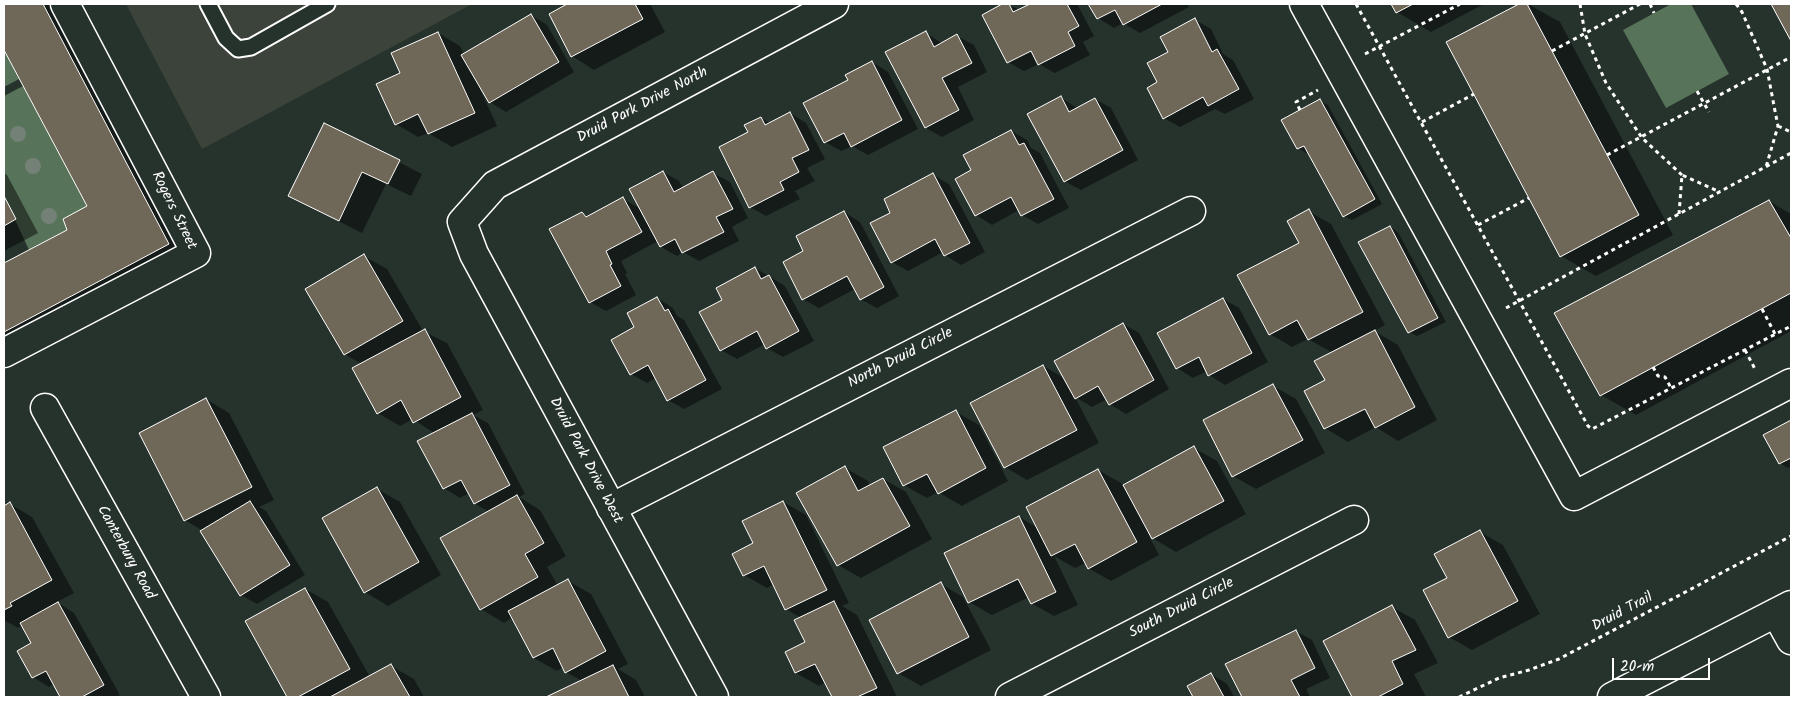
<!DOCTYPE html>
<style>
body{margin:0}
#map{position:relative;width:1795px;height:701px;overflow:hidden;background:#26332d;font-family:Kalam,sans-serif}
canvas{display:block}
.frame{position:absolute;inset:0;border:5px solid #fff;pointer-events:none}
.scale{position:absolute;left:1612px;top:658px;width:98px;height:22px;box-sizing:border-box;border:2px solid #fff;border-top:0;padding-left:6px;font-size:15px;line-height:18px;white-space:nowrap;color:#fff;-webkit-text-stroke:4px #26332d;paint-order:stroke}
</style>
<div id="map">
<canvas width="1795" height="701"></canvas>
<div class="frame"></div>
<div class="scale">20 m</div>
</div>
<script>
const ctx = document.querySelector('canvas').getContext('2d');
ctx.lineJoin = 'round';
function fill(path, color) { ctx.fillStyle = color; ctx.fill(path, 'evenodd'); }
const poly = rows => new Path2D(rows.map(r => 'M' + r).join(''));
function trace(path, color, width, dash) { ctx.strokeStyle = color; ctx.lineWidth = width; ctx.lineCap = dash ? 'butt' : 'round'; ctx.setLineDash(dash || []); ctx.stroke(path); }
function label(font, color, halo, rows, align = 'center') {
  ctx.font = font + ' Kalam,sans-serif'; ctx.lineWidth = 4; ctx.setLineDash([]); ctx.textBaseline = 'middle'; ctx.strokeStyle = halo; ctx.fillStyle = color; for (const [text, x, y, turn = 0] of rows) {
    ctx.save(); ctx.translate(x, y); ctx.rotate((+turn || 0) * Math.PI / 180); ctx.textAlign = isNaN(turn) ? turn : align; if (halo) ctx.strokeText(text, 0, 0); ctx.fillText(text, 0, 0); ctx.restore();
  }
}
fill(poly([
 [126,4,472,4,202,149]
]), '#3c433a');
fill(poly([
 [1671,4,1691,4,1729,74,1666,108,1623,30],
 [4,50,19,79,4,87],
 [23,86,87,206,67,230,29,250,4,196,4,96]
]), '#577359');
fill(poly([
 [4,4,62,4,196,260,4,362,4,265,69,231,89,206,4,48],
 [570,4,650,4,665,32,594,70,572,56,550,14],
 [1005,4,1021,10,1033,4,1077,4,1094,36,1083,42,1090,55,1055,73,1039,64,1024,71,1008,62,984,15],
 [1090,4,1187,4,1189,7,1140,33,1123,23,1114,28,1098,18],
 [1393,4,1484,4,1431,32,1397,12],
 [1522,4,1528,4,1560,22,1673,235,1596,276,1561,256,1448,43],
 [1773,4,1791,4,1791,39],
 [531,15,547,25,574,72,506,112,490,102,481,86,479,87,497,126,452,147,428,133,418,137,396,124,401,74,438,33,460,46,464,54],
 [1195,20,1211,29,1223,54,1233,60,1254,99,1225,114,1215,109,1180,127,1164,118,1169,53],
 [926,33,943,44,957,36,974,45,987,72,958,87,974,120,942,137,926,128],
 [872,62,888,72,918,129,868,155,852,146,841,151,825,142,850,81],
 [1060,97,1077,108,1095,99,1111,108,1138,160,1081,190,1064,181],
 [1320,101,1328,105,1382,204,1352,220,1344,216,1309,152,1306,153,1298,148],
 [790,113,806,123,825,159,807,168,815,181,795,191,800,199,766,216,750,207,761,118,770,123],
 [324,124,422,174,411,196,386,184,362,233,289,196],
 [1011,131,1027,140,1031,148,1040,153,1069,208,1038,224,1022,215,1019,210,992,225,976,215,973,171],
 [663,172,679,181,683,188,713,173,730,182,748,218,732,227,739,241,699,261,683,252,677,256,661,247,658,241,621,261,627,273,625,274,636,295,606,311,590,302,582,213,589,217,623,199,641,209],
 [4,173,7,175,38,233,4,251],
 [933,175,949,184,985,252,961,265,945,255,943,252,908,271,892,262,892,213],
 [1769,201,1791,214,1791,331,1636,415,1601,395],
 [1308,211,1331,224,1385,325,1374,331,1398,345,1437,420,1398,441,1376,427,1348,442,1325,428,1306,391,1327,381,1333,353,1308,339,1292,347,1270,334,1300,243],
 [844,212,860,222,899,296,877,308,860,299,855,289,819,308,803,299,805,252],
 [1390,227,1398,232,1446,322,1417,336,1409,332],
 [364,256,387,269,423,331,447,343,483,410,473,415,488,423,525,494,519,497,540,510,566,556,547,567,558,586,568,581,591,594,628,664,618,669,636,680,645,697,549,697,582,681,566,672,563,667,557,671,534,658,513,617,504,623,481,609,489,512,474,503,469,493,460,498,444,488,434,433,413,419,400,426,378,413,362,364,344,354],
 [755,268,785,286,814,341,783,357,767,348,765,344,737,359,721,350,724,300],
 [657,298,673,308,677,316,684,320,722,389,684,409,668,400,656,378,647,383,631,374,636,328],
 [1223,299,1239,308,1268,362,1225,385,1209,375,1207,371,1193,378,1177,368,1159,333],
 [1123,324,1139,333,1169,389,1126,414,1110,404,1107,399,1092,407,1075,397,1099,443,1027,480,1005,467,1043,366,1066,379],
 [1273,386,1296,399,1325,453,1256,489,1233,476],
 [206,399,229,413,274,500,259,507,266,511,305,575,257,604,241,595,203,531,185,520],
 [956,412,979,425,1008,481,962,506,938,492,927,498,904,485],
 [1791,421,1791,466,1788,468,1780,463,1765,435],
 [1194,448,1217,461,1246,514,1176,552,1149,536,1159,555,1111,581,1088,568,1086,563,1075,568,1054,556,1078,605,1054,616,1031,603,1029,597,992,615,969,602,1019,517,1038,528,1098,470,1121,483,1123,487],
 [845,468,868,481,870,486,883,479,906,492,932,539,861,578,838,565],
 [377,489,400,502,441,575,388,606,365,592,324,519],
 [783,502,806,515,849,603,842,606,857,615,897,697,833,697,826,682,819,686,796,673,787,652,806,642,801,618,786,609,774,584,767,588,744,575,754,544],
 [10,504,32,517,74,593,57,602,74,613,120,695,115,697,62,697,54,684,49,687,33,677,33,644,22,625,18,628,4,620,4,507],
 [1480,532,1503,545,1540,614,1472,650,1449,637],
 [941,584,963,597,991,650,921,686,898,673],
 [305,589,328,602,370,677,391,666,414,679,424,697,288,697,247,621],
 [1392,607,1415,620,1438,663,1414,674,1426,697,1353,697,1324,641],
 [1296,631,1312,640,1330,678,1306,689,1310,697,1243,697,1227,665],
 [1211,674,1227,684,1234,697,1194,697,1188,686]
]), '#0007');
const building = poly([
 [4,4,43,4,169,244,4,332,4,263,67,230,63,219,87,206,4,50,4,4],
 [567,4,635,4,643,19,571,57,549,14,567,4],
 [1002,4,1009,4,1013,12,1030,4,1067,4,1079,26,1068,32,1075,46,1038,65,1031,51,1007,63,982,15,1002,4],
 [1088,4,1162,4,1123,25,1115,10,1097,19,1088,4],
 [1391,4,1413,4,1396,13,1391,4],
 [1519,4,1527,4,1639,215,1560,257,1446,42,1519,4],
 [1771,4,1791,4,1791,41,1771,4],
 [531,14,559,62,489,103,461,55,531,14],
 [1195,18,1212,52,1217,49,1239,89,1208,106,1203,97,1163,119,1147,88,1157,82,1147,63,1168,52,1160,37,1195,18],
 [926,31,934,47,957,34,972,63,942,78,959,110,925,128,885,52,926,31],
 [438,32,475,113,428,134,418,114,395,125,376,84,400,73,391,53,438,32],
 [872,61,902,120,851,147,844,133,824,143,803,103,848,80,845,75,872,61],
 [1061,96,1069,112,1095,98,1123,150,1064,182,1027,114,1061,96],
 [1320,99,1375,199,1343,217,1304,146,1297,149,1281,120,1320,99],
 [790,112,809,150,792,158,799,172,780,182,784,190,749,208,719,147,748,132,744,125,761,117,765,125,790,112],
 [324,123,400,160,388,184,362,172,339,221,288,196,324,123],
 [1011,130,1019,145,1024,143,1054,199,1021,216,1011,197,975,216,955,179,971,170,963,155,1011,130],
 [663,171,674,192,713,171,733,209,716,217,724,232,682,253,675,239,660,247,629,189,663,171],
 [933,173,970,243,944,256,935,239,891,263,870,223,890,213,884,199,933,173],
 [4,196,16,219,4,226,4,196],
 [623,197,642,232,606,251,612,264,610,265,621,286,589,303,549,229,582,212,586,217,623,197],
 [1769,200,1791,238,1791,293,1600,396,1554,313,1769,200],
 [1309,209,1363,312,1308,340,1297,320,1269,335,1237,275,1299,243,1287,221,1309,209],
 [844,211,884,287,860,300,847,276,802,300,783,262,803,251,796,236,844,211],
 [1390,226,1438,318,1408,333,1358,242,1390,226],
 [364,254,403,321,344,355,305,289,364,254],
 [755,267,761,279,769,275,799,331,766,349,757,331,720,351,699,312,722,300,716,288,755,267],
 [657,297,665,311,668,309,706,380,667,401,648,365,630,375,611,340,634,327,627,313,657,297],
 [1223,298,1252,353,1208,376,1199,357,1176,369,1157,333,1223,298],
 [1123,323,1154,380,1109,405,1098,386,1075,399,1054,361,1123,323],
 [425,329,461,397,413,423,401,400,377,414,352,368,425,329],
 [1375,330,1415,407,1375,428,1365,409,1324,429,1304,391,1325,380,1314,361,1375,330],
 [1043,365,1077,430,1004,468,970,403,1043,365],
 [1273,384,1303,440,1232,477,1203,420,1273,384],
 [206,398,252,487,184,521,139,433,206,398],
 [956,410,986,468,938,494,927,474,903,486,883,447,956,410],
 [472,413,510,485,474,504,461,480,443,489,417,441,472,413],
 [1791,420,1791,458,1779,464,1763,435,1791,420],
 [1194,446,1224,501,1152,539,1123,485,1194,446],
 [845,466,858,491,883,478,910,526,837,566,796,493,845,466],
 [1098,469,1137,542,1088,569,1075,544,1051,556,1026,507,1098,469],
 [377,487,419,562,364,593,322,518,377,487],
 [517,495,544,543,525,554,538,577,480,610,440,538,517,495],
 [250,501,290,565,240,596,200,531,250,501],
 [783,501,827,590,785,610,764,566,743,576,732,554,753,543,742,521,783,501],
 [10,502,52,580,10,603,12,606,4,610,4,506,10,502],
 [1019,516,1056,592,1031,604,1018,579,968,603,944,553,1019,516],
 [1480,530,1518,601,1448,638,1423,590,1447,578,1434,554,1480,530],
 [568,579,606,651,565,673,553,648,533,658,508,611,568,579],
 [941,582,969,637,897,674,869,620,941,582],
 [305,588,350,669,298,697,287,697,245,621,305,588],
 [834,601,877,688,857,697,832,697,815,664,795,673,785,652,805,642,794,620,834,601],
 [58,602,104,685,82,697,60,697,46,671,32,678,17,651,31,643,20,623,58,602],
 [1392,605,1416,650,1392,661,1403,684,1378,697,1352,697,1323,641,1392,605],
 [1296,630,1315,668,1291,680,1300,697,1242,697,1225,664,1296,630],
 [391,664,410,697,330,697,391,664],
 [613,665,629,697,546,697,613,665],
 [1211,673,1224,697,1193,697,1187,686,1211,673]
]);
fill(building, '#6f6757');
trace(building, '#fff', 1);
const service = poly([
 [208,4,226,38,238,49,251,47,327,4]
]);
const minor = poly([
 [1304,4,1574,496,1791,383],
 [4,353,196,253,65,4],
 [45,408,206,697],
 [611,508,1191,211],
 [1776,613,1791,640],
 [714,697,474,254,462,222,495,185,834,4],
 [1010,697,1354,520]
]);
const tertiary = poly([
 [1612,697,1791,605]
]);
trace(service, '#fff', 19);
trace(minor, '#fff', 31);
trace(tertiary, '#fff', 31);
trace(poly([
 [1356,4,1588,426,1592,429,1596,427,1791,326],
 [1580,4,1585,34,1606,83,1642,138,1682,175],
 [1650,4,1654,13],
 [1736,4,1742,12,1767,69,1775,111,1778,126,1766,167],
 [1552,51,1640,4],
 [1365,54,1460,4],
 [1697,91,1709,112],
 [1300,110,1296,102,1318,90],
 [1422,122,1474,94],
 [1778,126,1791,132],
 [1607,155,1791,57],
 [1679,214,1682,175,1720,192],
 [1478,225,1529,198],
 [1506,308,1791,153],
 [1762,309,1775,334],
 [1745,350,1755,369],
 [1653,367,1658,376,1665,377,1671,388],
 [1459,697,1499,678,1529,670,1559,659,1791,536]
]), '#fff', 3, [4, 4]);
trace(service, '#26332d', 15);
trace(minor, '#26332d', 28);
trace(tertiary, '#26332d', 28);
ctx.fillStyle = '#748177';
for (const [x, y] of [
 [18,134],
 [33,166],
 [49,216]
]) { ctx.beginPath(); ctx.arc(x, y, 8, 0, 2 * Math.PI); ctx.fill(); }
label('15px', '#fff', '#26332d', [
 ["Druid Park Drive North",643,106,-28],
 ["Rogers Street",173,211,64],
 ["North Druid Circle",901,359,-27],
 ["Druid Park Drive West",585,461,62],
 ["Canterbury Road",125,553,61],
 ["South Druid Circle",1182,609,-27],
 ["Druid Trail",1623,613,-28]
]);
</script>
